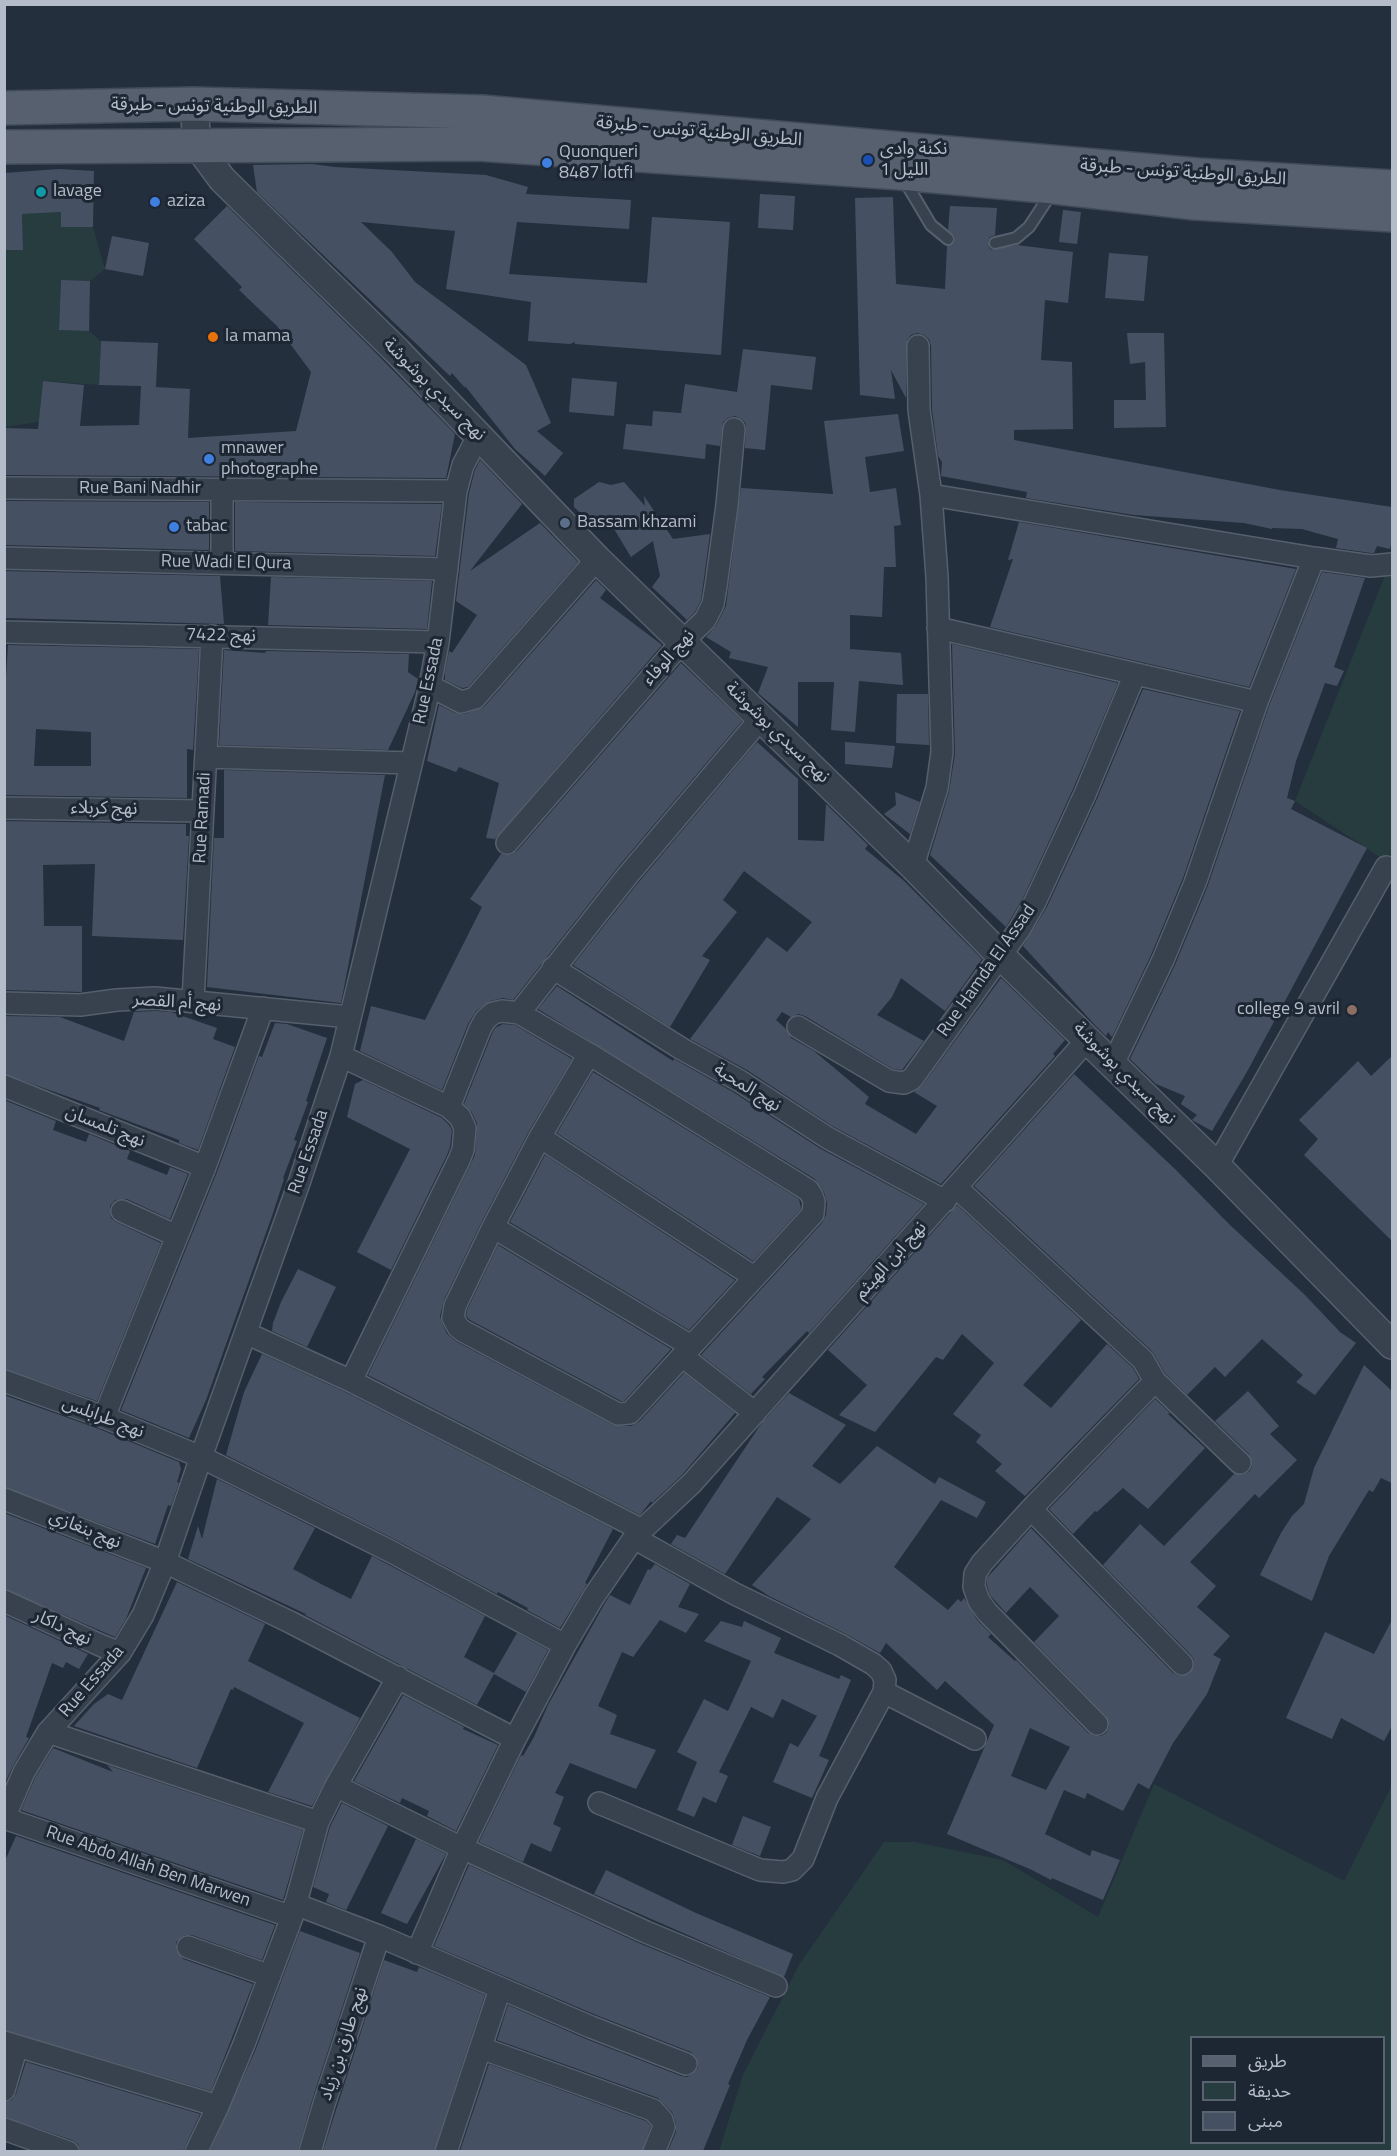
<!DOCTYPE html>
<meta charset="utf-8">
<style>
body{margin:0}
#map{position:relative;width:1397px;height:2156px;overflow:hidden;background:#242f3e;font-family:"Titillium Web","Noto Sans Arabic",sans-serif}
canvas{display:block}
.frame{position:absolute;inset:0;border:6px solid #b4bcc9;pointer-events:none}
.legend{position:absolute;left:1190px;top:2036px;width:195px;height:108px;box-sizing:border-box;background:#1d2633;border:2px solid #59626f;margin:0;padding:8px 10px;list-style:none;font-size:18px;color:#b4bcc9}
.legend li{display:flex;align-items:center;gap:12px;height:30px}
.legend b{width:30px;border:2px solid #59626f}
</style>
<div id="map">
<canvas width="1397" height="2156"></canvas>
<div class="frame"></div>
<ul class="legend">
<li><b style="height:8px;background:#56606e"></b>طريق</li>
<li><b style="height:16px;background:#263c3f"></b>حديقة</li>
<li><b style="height:16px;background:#455162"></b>مبنى</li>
</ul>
</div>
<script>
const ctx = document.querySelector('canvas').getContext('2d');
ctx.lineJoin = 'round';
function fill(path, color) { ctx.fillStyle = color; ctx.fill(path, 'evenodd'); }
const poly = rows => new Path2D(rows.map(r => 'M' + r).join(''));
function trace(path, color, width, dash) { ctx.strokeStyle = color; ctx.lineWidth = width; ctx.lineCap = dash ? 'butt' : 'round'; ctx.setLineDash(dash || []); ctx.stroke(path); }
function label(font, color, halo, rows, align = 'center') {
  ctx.font = font + ' "Titillium Web","Noto Sans Arabic",sans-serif'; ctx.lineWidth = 6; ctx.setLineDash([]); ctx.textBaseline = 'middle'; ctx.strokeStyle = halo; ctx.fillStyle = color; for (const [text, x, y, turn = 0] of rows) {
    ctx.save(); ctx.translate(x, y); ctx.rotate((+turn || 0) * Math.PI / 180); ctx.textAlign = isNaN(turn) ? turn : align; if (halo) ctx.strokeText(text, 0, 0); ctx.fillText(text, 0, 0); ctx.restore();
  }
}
fill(poly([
 [61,212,61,227,93,227,105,269,90,281,61,281,59,330,89,331,101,341,99,385,43,381,39,422,5,427,4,250,23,249,22,214],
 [1392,546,1392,865,1295,801,1390,563],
 [1154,1784,1344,1881,1392,1785,1392,2151,719,2151,743,2075,799,1965,884,1842,915,1842,1003,1860,1098,1917],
 [1192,2038,1384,2038,1384,2142,1192,2142]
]), '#263c3f');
fill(poly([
 [312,164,335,167,486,175,528,187,526,194,631,200,629,229,517,222,509,274,647,283,652,217,730,222,721,355,575,344,575,342,570,344,528,341,531,302,446,289,455,231,361,222,392,252,415,282,526,365,551,423,537,431,563,453,545,476,515,449,465,386,465,388,452,373,450,376,257,192,253,165],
 [59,169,94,171,93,227,61,227,61,212,22,214,23,250,4,250,4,173],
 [760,194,795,196,793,230,758,228],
 [893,197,896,284,945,289,947,246,953,244,955,240,955,236,948,230,950,206,997,208,995,235,990,237,988,241,989,248,992,250,1017,245,1073,252,1068,303,1045,300,1041,360,1072,362,1073,429,1014,430,1014,440,1280,490,1392,507,1392,539,1390,549,1377,546,1374,553,1371,553,1336,548,1338,539,1302,529,1272,528,1272,529,1244,523,1134,515,1026,498,1027,492,941,476,942,462,938,456,932,409,931,346,929,339,924,335,917,333,911,335,907,340,906,398,891,370,895,399,860,395,855,198],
 [227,206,371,348,455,434,446,478,4,475,4,428,38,429,43,381,84,385,80,426,139,425,141,386,99,385,101,341,158,343,156,387,190,389,188,438,296,431,311,372,277,326,239,290,242,287,194,239],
 [1063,210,1081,212,1077,244,1059,242],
 [112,236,149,243,143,276,105,269],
 [1109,253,1148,256,1144,301,1105,298],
 [61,280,90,281,89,331,59,330],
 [1127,333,1164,333,1166,427,1114,428,1114,400,1146,400,1145,362,1130,364],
 [743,349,816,357,812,390,771,385,765,450,745,448,746,424,742,419,735,416,728,418,723,422,720,446,706,444,705,459,623,449,626,424,652,426,653,411,681,413,685,384,737,392],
 [572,378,617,382,614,416,569,412],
 [898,414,904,451,865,457,870,492,896,488,901,525,894,526,896,567,884,567,882,617,850,615,850,649,901,653,903,685,859,681,855,732,831,730,834,682,798,682,798,727,758,693,768,667,729,658,731,652,706,637,716,626,726,606,741,488,833,494,824,421],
 [480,460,522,504,470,571,540,523,578,562,468,687,462,688,445,680,445,672,449,651,452,653,477,615,456,601,469,493,475,470],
 [599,482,611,485,624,482,645,506,644,496,673,539,710,534,701,600,695,612,687,620,652,587,660,576,653,541,631,557,608,519,595,527,574,507,574,499],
 [4,501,209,502,209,550,4,545],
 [235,502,442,504,435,556,235,551],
 [1019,522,1296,569,1249,687,990,627,1013,559,1008,560],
 [4,571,220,576,224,624,4,618],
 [1322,572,1365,578,1334,667,1344,671,1337,686,1325,683,1296,761,1287,798,1295,801,1291,809,1367,848,1248,1070,1212,1131,1192,1120,1197,1115,1181,1104,1185,1096,1156,1084,1130,1059,1175,965,1207,888,1269,706],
 [271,577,432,581,427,629,268,625],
 [596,580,606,590,600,598,662,645,495,839,486,838,499,783,459,767,456,772,427,761,439,705,455,713,464,714,484,707],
 [952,644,1118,683,1073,789,1024,896,1006,927,930,855,949,792,955,754],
 [8,645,199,649,193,750,187,749,187,798,4,795,4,710],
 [36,729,91,732,91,766,34,766],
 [224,650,265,653,266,651,409,654,408,672,418,679,415,692,388,750,219,745],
 [681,663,742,721,618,867,513,1000,503,998,490,1001,476,1011,468,1024,442,1090,360,1051,371,1006,425,1020,482,907,470,899,501,854,511,855,517,851],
 [1143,689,1240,711,1183,878,1151,955,1112,1037,1108,1032,1106,1036,1094,1024,1023,946,1047,907,1097,799],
 [897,694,928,694,929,745,896,743],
 [757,742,798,779,798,840,824,841,826,804,868,845,865,849,903,880,982,959,945,1011,901,978,892,997,877,1015,924,1041,902,1070,893,1069,805,1016,798,1014,791,1017,782,1012,776,1020,785,1028,791,1038,814,1051,869,1097,865,1104,916,1134,937,1106,914,1092,922,1086,1001,978,1065,1040,1053,1054,1055,1056,941,1184,834,1127,747,1070,690,1039,767,937,787,952,812,922,744,871,723,900,737,912,702,956,710,960,670,1027,573,965,638,883],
 [845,742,895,746,892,768,845,764],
 [224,770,385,775,341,1003,207,987,214,838,224,838],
 [895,792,920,802,910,834,884,814,896,805],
 [4,821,186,824,186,836,189,836,183,940,92,936,95,864,43,865,44,926,82,926,82,992,4,990],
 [557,986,673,1061,674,1059,733,1092,821,1149,924,1204,809,1333,807,1331,762,1377,765,1379,751,1394,701,1355,822,1223,826,1215,827,1203,824,1192,815,1179,538,1009],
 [155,1011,171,1012,217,1028,213,1039,235,1047,198,1150,179,1143,179,1140,99,1110,100,1108,4,1074,4,1016,60,1017,124,1041,134,1012],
 [275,1023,287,1024,327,1038,306,1101,308,1102,294,1140,297,1141,283,1178,284,1179,272,1216,206,1400,189,1438,121,1410,217,1172,259,1056,262,1057],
 [503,1024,515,1025,572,1059,529,1131,482,1221,444,1300,440,1316,442,1323,447,1334,457,1342,613,1425,631,1426,639,1422,684,1373,735,1413,682,1475,652,1503,651,1501,640,1515,368,1375,475,1155,477,1123,471,1111,464,1104,492,1034,495,1028],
 [1392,1056,1392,1241,1304,1155,1318,1139,1299,1120,1358,1061,1371,1076],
 [593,1072,799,1199,801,1209,753,1261,557,1133],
 [1074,1074,1175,1169,1229,1224,1305,1295,1340,1332,1356,1343,1315,1395,1296,1382,1303,1375,1262,1339,1225,1377,1215,1367,1187,1395,1165,1373,1152,1351,974,1186],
 [363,1080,442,1118,449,1125,452,1130,450,1147,447,1155,391,1270,357,1252,410,1149,347,1117,355,1084],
 [4,1100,56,1121,53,1130,86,1142,89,1134,130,1151,127,1159,167,1175,170,1167,188,1174,170,1219,127,1199,115,1200,110,1206,111,1218,116,1222,161,1243,97,1401,4,1369],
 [545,1155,735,1280,689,1330,510,1222],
 [957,1205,1081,1320,1023,1385,1051,1408,1107,1344,1133,1368,1139,1379,1025,1496,995,1471,1002,1464,976,1442,981,1435,953,1414,994,1363,962,1334,943,1360,936,1357,875,1432,839,1415,867,1385,828,1350],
 [498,1245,671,1349,624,1401,621,1401,470,1320,466,1316,467,1310],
 [298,1269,336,1287,307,1347,272,1331,273,1323,281,1302],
 [262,1354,345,1392,613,1529,585,1583,587,1584,560,1628,527,1610,528,1608,498,1592,497,1594,396,1540,226,1455,244,1392],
 [1364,1365,1392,1391,1392,1483,1381,1478,1373,1492,1369,1490,1329,1556,1312,1601,1260,1575,1281,1533,1292,1516,1304,1504,1314,1468],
 [1248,1391,1279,1426,1270,1434,1297,1460,1259,1498,1255,1494,1190,1562,1216,1586,1197,1607,1230,1636,1213,1655,1221,1659,1207,1694,1173,1743,1149,1789,1138,1783,1123,1811,1087,1793,1085,1799,1064,1790,1045,1834,1090,1856,1092,1850,1120,1860,1103,1900,1052,1878,1051,1880,1032,1870,947,1834,994,1725,945,1681,937,1690,886,1643,880,1653,846,1634,769,1596,752,1585,811,1519,777,1497,725,1574,671,1544,677,1535,685,1538,761,1424,789,1393,846,1425,812,1466,840,1484,877,1446,935,1484,939,1477,986,1502,977,1518,941,1500,894,1567,948,1610,958,1599,961,1602,964,1598,977,1620,991,1634,988,1637,1015,1661,1016,1660,1088,1733,1094,1736,1101,1736,1106,1733,1109,1727,1106,1716,1034,1642,1059,1616,1030,1587,1006,1613,990,1595,987,1585,987,1578,1031,1528,1173,1673,1179,1676,1190,1673,1194,1667,1194,1660,1191,1655,1103,1565,1140,1524,1164,1546,1234,1474,1243,1475,1250,1471,1252,1466,1249,1454,1215,1421],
 [1030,1728,1070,1747,1046,1790,1011,1776],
 [4,1395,99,1429,179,1462,181,1469,177,1482,179,1483,171,1506,168,1505,155,1544,4,1487],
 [1155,1399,1170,1413,1168,1414,1205,1448,1148,1509,1123,1488,1097,1512,1095,1511,1073,1534,1049,1509],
 [217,1479,315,1528,293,1569,321,1584,351,1599,372,1556,485,1616,464,1657,494,1673,517,1633,548,1650,526,1692,494,1674,477,1705,305,1615,306,1614,188,1559,198,1526,202,1539],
 [4,1513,146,1568,126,1619,115,1637,4,1589],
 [655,1564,690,1584,678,1607,699,1614,686,1633,660,1620,633,1657,622,1652,598,1706,617,1715,610,1734,656,1750,636,1789,570,1763,555,1793,564,1797,553,1824,561,1828,551,1852,531,1843,523,1862,479,1842,521,1755,523,1756,534,1737,548,1705,605,1603,610,1595,630,1605,648,1569,650,1570],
 [177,1582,265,1624,248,1661,360,1718,312,1806,268,1792,304,1723,234,1687,233,1690,231,1689,197,1768,74,1726,94,1704,108,1694,122,1700],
 [4,1615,88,1654,79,1669,66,1662,63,1668,52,1663,26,1737,29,1738,13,1766,4,1785],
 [1392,1620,1392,1726,1384,1741,1341,1718,1332,1739,1286,1718,1325,1632,1374,1654],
 [721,1621,742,1627,744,1621,781,1638,774,1653,839,1679,841,1675,851,1680,819,1756,829,1760,812,1798,773,1782,790,1743,798,1747,817,1716,782,1699,773,1718,751,1707,719,1772,728,1776,716,1803,703,1797,694,1817,677,1810,697,1762,677,1752,704,1699,728,1711,751,1661,704,1641],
 [403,1695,464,1727,463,1729,498,1745,456,1831,427,1816,429,1811,402,1798,400,1803,354,1781],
 [53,1748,113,1772,107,1765,303,1830,283,1900,21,1810,35,1778],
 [342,1803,388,1826,346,1910,326,1902,329,1894,313,1887,330,1827],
 [743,1816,771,1827,760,1856,732,1845],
 [16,1836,275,1925,262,1960,192,1935,185,1935,176,1942,176,1950,183,1959,253,1984,211,2091,4,2030,4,1863],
 [416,1839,446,1854,407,1924,381,1913],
 [469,1865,641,1944,770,1997,747,2040,728,2084,730,2085,703,2151,668,2151,676,2132,676,2123,672,2112,658,2098,497,2040,508,2005,586,2039,681,2076,687,2077,693,2074,698,2068,696,2057,691,2052,596,2015,434,1946],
 [606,1870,696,1913,793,1954,784,1977,594,1894],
 [300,1931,360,1953,312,2100,298,2151,210,2151,256,2049],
 [384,1960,417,1972,419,1967,485,1995,434,2151,323,2151],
 [26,2062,200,2114,183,2151,80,2151,78,2144,72,2140,4,2117,4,2102,12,2100,16,2094],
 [489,2064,646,2121,651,2126,642,2151,460,2151]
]), '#455162');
const service = poly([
 [903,178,931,225,948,239],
 [995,243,1016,238,1029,227,1052,192]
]);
const minor = poly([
 [4,488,456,491],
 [931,495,1314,558,1371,566,1392,564],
 [4,558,447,569],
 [222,562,222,490],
 [938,628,1257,702],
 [4,632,438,642],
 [430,686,461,702,475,698,597,559],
 [206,757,411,763],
 [4,808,203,811],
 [507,843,682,642,705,620,713,604,716,586,727,505,734,429],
 [913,866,937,788,942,752,937,577,931,495,919,410,918,346],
 [553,968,682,1049,740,1081,828,1138,945,1201],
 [193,1001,212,636],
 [4,1003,80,1005,117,1000,155,998,350,1017],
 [519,1013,628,875,762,717],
 [798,1027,889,1081,904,1083,912,1079,1019,930,1035,902,1085,794,1135,674],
 [341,1056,449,1107,460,1117,465,1128,463,1150,459,1160,351,1381],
 [1113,1064,1163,960,1195,883,1257,702,1314,558],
 [4,1086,205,1167],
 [449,1107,480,1029,485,1020,493,1013,502,1011,519,1013,589,1054,808,1190,812,1196,814,1202,813,1214,630,1413,618,1414,463,1331,458,1327,453,1318,455,1306,493,1227,540,1137,589,1054],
 [540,1137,754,1277],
 [1217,1166,1386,867],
 [957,1188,1143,1360,1155,1381,1240,1463],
 [122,1211,177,1236],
 [493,1227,691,1346],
 [246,1333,351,1381,642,1530,692,1483,1088,1039],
 [682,1356,755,1413],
 [4,1381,104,1417,201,1457,390,1551,565,1645],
 [1155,1381,1031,1509,1182,1664],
 [104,1417,205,1167,263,1008],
 [4,1499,165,1562,290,1622,515,1739],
 [1031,1509,982,1563,975,1574,974,1587,979,1601,987,1612,1097,1724],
 [634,1538,735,1594,840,1645,873,1664,881,1671,885,1680,884,1692,975,1739],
 [4,1601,100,1645,120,1653],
 [48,1732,318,1822],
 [336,1786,462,1848,646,1932,776,1986],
 [599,1803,760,1870,783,1872,792,1870,803,1859,827,1798,884,1692],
 [4,1818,24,1772,48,1732,120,1653,143,1615,165,1562,201,1457,299,1183,341,1056,430,686,438,642,456,491,463,465,479,435],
 [4,1818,292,1917],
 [295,1904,379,1936,591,2027,686,2064],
 [188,1947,270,1976],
 [417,1953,462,1848,515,1739,565,1645,594,1596,634,1538,642,1530],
 [4,2042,218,2106],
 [481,2048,653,2110,662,2120,664,2127,654,2152],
 [4,2090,17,2046],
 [4,2129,68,2152],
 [196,2152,218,2106,244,2044,292,1917,318,1822,336,1786,398,1677],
 [310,2152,324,2104,379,1936],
 [446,2152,500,1989]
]);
const tertiary = poly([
 [194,104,197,145,222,179,398,352,597,559,913,866,1000,955,1217,1166,1392,1345]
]);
const primary = poly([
 [4,108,194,104,482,112,1198,175,1392,187],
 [4,147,478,144,900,173,1054,187,1195,203,1392,215]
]);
trace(service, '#565f6c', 14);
trace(minor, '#565f6c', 24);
trace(tertiary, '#565f6c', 30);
trace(primary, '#414a57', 36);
trace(service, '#38414e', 10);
trace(minor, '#38414e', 21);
trace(tertiary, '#38414e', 27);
trace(primary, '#56606e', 33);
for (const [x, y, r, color] of [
 [868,160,6,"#1a4fb4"],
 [547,163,6,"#3f7fe0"],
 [41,192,6,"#0f9aa8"],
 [155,202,6,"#3f7fe0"],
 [213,337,6,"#e8710a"],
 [209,459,6,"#3f7fe0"],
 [565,523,6,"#5c6f8a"],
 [174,527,6,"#3f7fe0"],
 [1352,1010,6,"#8d6e63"]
]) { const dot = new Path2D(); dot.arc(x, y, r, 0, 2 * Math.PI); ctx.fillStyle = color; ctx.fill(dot); trace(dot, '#1d2633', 2); }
label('18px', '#b4bcc9', '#1d2633', [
 ["الطريق الوطنية تونس - طبرقة",214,107,1],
 ["الطريق الوطنية تونس - طبرقة",699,132,5],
 ["الطريق الوطنية تونس - طبرقة",1183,173,4],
 ["نهج سيدي بوشوشة",434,390,45],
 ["Rue Bani Nadhir",140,489],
 ["Rue Wadi El Qura",226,563,1],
 ["نهج 7422",221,636,1],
 ["نهج الوفاء",669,658,-48],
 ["Rue Essada",429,681,-78],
 ["نهج سيدي بوشوشة",777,733,44],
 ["نهج كربلاء",104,809,1],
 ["Rue Ramadi",203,818,-87],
 ["Rue Hamda El Assad",987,971,-55],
 ["نهج أم القصر",177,1003,4],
 ["نهج سيدي بوشوشة",1124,1074,45],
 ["نهج المحبة",747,1088,32],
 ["نهج تلمسان",105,1127,22],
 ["Rue Essada",309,1152,-71],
 ["نهج ابن الهيثم",891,1261,-48],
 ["نهج طرابلس",103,1418,21],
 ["نهج بنغازي",85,1530,22],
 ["نهج داكار",62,1628,25],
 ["Rue Essada",92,1682,-49],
 ["Rue Abdo Allah Ben Marwen",148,1867,19],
 ["نهج طارق بن زياد",344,2044,-72]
]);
label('18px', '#b4bcc9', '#1d2633', [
 ["نكنة وادى",880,150],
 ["الليل 1",880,171],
 ["Quonqueri",559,153],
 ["8487 lotfi",559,174],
 ["lavage",53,192],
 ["aziza",167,202],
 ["la mama",225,337],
 ["mnawer",221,449],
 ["photographe",221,470],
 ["Bassam khzami",577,523],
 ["tabac",186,527],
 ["college 9 avril",1340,1010,"right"]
], 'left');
</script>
